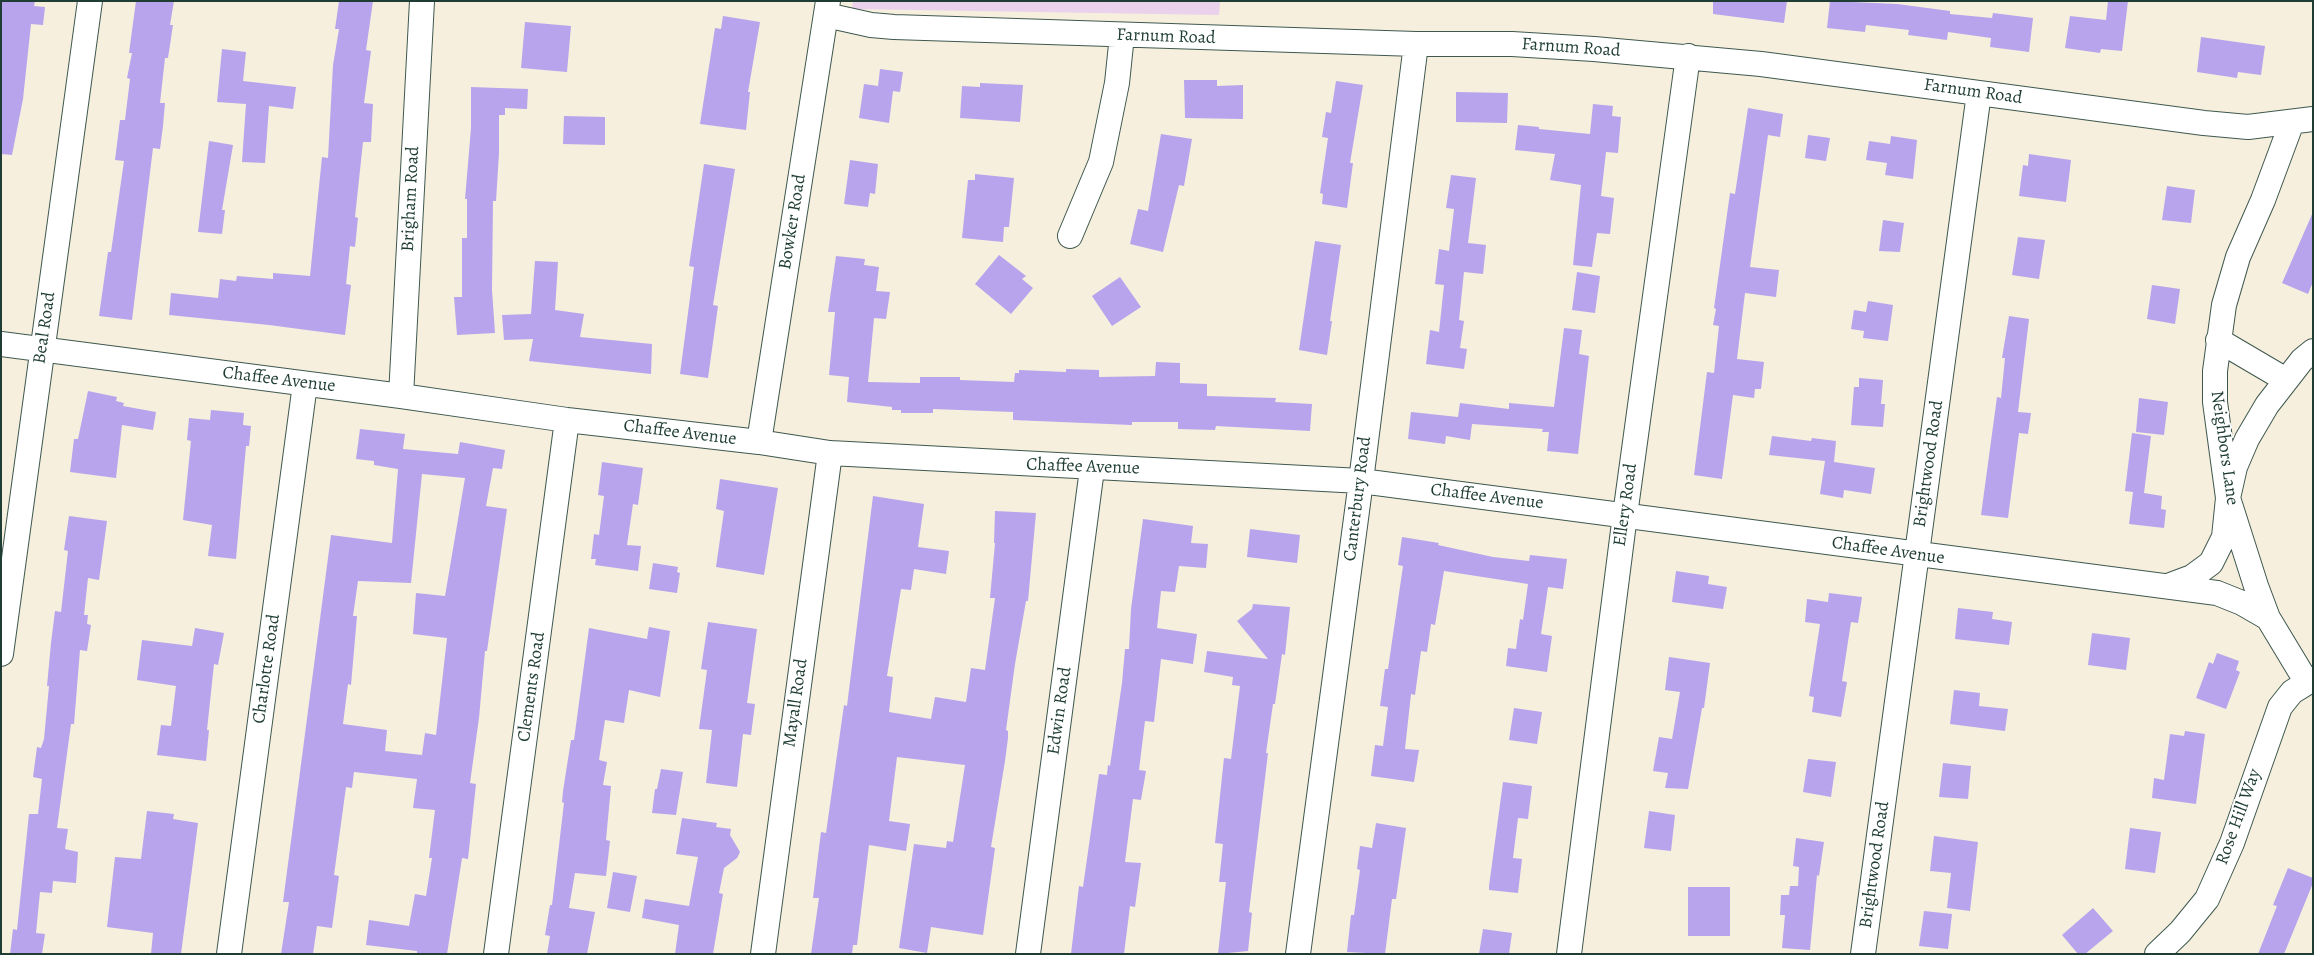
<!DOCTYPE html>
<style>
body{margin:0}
#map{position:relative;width:2314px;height:955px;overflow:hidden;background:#f6efde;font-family:Alegreya,serif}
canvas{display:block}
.frame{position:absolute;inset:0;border:2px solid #1f3d34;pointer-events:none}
</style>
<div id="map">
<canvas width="2314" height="955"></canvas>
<div class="frame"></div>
</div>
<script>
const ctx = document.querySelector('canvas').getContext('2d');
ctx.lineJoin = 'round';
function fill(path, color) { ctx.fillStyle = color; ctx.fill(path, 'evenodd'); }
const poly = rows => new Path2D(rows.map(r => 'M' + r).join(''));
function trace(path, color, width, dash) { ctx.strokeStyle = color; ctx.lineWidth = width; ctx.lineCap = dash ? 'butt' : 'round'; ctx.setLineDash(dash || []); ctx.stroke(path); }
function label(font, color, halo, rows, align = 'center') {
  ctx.font = font + ' Alegreya,serif'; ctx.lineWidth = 4; ctx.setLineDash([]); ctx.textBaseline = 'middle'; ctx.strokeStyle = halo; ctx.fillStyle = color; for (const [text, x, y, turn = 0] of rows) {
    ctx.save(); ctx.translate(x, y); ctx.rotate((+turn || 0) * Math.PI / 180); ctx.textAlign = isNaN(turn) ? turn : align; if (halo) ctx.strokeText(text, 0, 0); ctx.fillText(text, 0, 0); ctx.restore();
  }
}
fill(poly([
 [853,1,1220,1,1219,15,852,9]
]), '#ead1ec');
fill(poly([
 [1,1,35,1,34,6,45,7,43,25,31,24,23,99,12,155,1,154],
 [136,1,174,1,170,25,173,25,168,58,165,58,160,103,165,103,163,126,160,149,153,148,132,320,99,316,108,252,111,252,124,161,115,160,120,120,125,120,130,79,127,78,132,53,129,53],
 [339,1,373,1,366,50,371,51,364,103,373,104,371,142,363,142,355,217,358,218,355,247,350,246,346,284,351,285,345,335,269,325,169,315,171,293,218,298,220,279,236,281,237,276,273,279,273,273,310,276,322,157,328,158,333,65,339,29,335,29],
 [1713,1,1787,1,1784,23,1713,14],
 [1830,1,1897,4,1950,11,1950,14,1992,18,1993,13,2033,18,2029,52,1990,47,1991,38,1948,32,1947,40,1908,35,1909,30,1866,25,1865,32,1827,28],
 [2108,1,2128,1,2122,51,2101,49,2100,53,2065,48,2070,16,2106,20],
 [723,16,760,22,748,92,750,92,746,130,700,124,715,28,721,29],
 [525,22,571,26,567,72,521,68],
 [2201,37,2265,46,2261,75,2238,72,2237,78,2197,72],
 [222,49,246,52,243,81,296,87,293,109,269,106,265,163,242,162,246,104,217,102],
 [880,69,903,72,900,92,893,91,889,123,859,118,864,84,878,86],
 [1184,80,1217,80,1217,86,1243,85,1243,119,1185,118],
 [1336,81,1363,85,1350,163,1353,163,1347,208,1322,204,1323,194,1320,193,1328,138,1322,137,1326,112,1331,113],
 [980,83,1023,85,1020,122,960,118,962,86,980,87],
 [471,87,528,89,527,109,505,108,505,115,499,115,499,153,496,201,493,201,492,290,495,333,457,335,454,297,462,297,462,238,467,238,467,199,465,199,471,128],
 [1456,92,1508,93,1507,123,1456,122],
 [1593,104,1613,106,1612,116,1621,117,1618,153,1606,152,1601,196,1614,198,1610,234,1597,233,1592,267,1573,265,1581,185,1550,180,1555,154,1515,150,1518,125,1539,127,1539,129,1590,134],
 [1748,108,1783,114,1780,137,1768,135,1750,267,1779,270,1776,297,1745,293,1737,359,1764,362,1761,389,1755,389,1754,398,1733,395,1722,479,1694,475,1707,372,1714,373,1719,326,1713,325,1716,309,1714,308,1730,193,1735,194],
 [564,116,605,117,605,145,563,144],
 [1161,134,1192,139,1184,186,1179,185,1163,252,1130,244,1138,209,1148,211],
 [1808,135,1830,138,1826,161,1805,158],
 [1891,136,1917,140,1913,179,1885,175,1887,163,1866,160,1869,141,1890,144],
 [209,141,233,145,222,210,225,210,222,234,198,232],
 [2029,154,2071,160,2066,202,2019,196,2023,165,2028,166],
 [850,160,878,164,875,194,870,193,868,207,844,204],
 [704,164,735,169,713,305,718,306,708,378,680,374,694,267,689,266],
 [975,174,1014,178,1009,227,1004,227,1003,242,962,238,968,180,975,180],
 [1451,175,1476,178,1468,243,1486,245,1483,274,1464,272,1459,320,1464,321,1460,348,1467,349,1464,369,1426,364,1430,330,1439,332,1444,285,1435,284,1439,249,1449,251,1454,209,1446,208],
 [2167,186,2195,190,2191,223,2162,220],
 [2313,212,2313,282,2308,294,2282,283],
 [1883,220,1904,223,1900,252,1879,251],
 [2018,237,2045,240,2039,279,2012,275],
 [1315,241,1341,245,1330,321,1332,321,1327,355,1299,350],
 [999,255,1026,276,1022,279,1033,288,1011,314,975,284],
 [836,256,865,259,864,265,879,267,876,291,890,292,886,319,874,318,868,382,920,383,920,377,960,377,960,380,1014,382,1015,373,1019,373,1019,370,1066,372,1066,369,1099,370,1099,377,1155,376,1156,362,1180,363,1180,383,1207,384,1207,396,1276,398,1275,402,1312,404,1310,431,1216,426,1215,430,1178,429,1178,422,1132,422,1132,425,1013,420,1013,412,933,409,933,413,901,413,901,410,892,410,892,407,847,402,849,377,829,375,835,312,828,312],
 [535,261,558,262,555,310,584,314,580,337,652,344,651,374,529,361,533,339,504,340,502,315,531,314],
 [1577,272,1600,276,1595,313,1572,310],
 [1120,277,1141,307,1112,326,1092,296],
 [2152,285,2180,289,2175,324,2147,319],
 [1868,301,1893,305,1888,341,1863,338,1864,331,1851,329,1854,310,1866,312],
 [2009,316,2029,319,2018,412,2031,413,2028,434,2019,433,2008,518,1981,515,1997,397,2001,398,2005,358,2002,358],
 [1564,328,1582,330,1579,354,1589,356,1578,454,1547,451,1549,432,1542,432,1543,429,1472,424,1470,440,1446,436,1445,444,1408,439,1411,412,1458,417,1460,403,1509,409,1509,403,1554,407],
 [1859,378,1883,380,1881,404,1885,404,1883,427,1851,425,1854,387,1859,387],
 [88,391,117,397,116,401,124,403,123,406,156,412,153,430,122,425,116,478,70,472,74,439,78,439],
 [2139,398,2168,402,2164,435,2136,432],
 [211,410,244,413,243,425,251,426,249,446,246,446,236,559,208,556,212,525,183,520,191,441,187,440,189,418,210,420],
 [360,429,405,434,403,449,458,454,460,442,505,450,502,469,493,468,486,506,507,509,487,651,485,651,479,718,470,783,476,784,468,859,462,858,447,954,417,954,417,951,366,945,369,920,409,926,415,894,426,896,432,858,429,858,435,810,413,808,417,779,354,772,352,788,346,787,334,875,339,876,332,928,317,926,313,954,281,954,289,902,283,902,331,535,392,543,398,469,374,465,374,461,356,459],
 [422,474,465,478,445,596,416,593,413,634,447,638,436,735,425,733,422,755,385,751,387,730,343,724,348,684,351,685,357,616,353,616,358,581,411,583],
 [2132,433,2151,436,2144,493,2138,492,2162,496,2161,509,2166,510,2164,528,2129,524,2133,492,2125,491],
 [1772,436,1811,441,1812,438,1836,441,1834,462,1875,468,1871,494,1844,490,1843,498,1820,494,1825,461,1769,455],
 [602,462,643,468,638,505,633,504,627,545,641,546,638,571,595,565,596,559,591,559,594,534,599,535,604,496,598,495],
 [720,479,778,488,764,575,716,567,724,511,716,509],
 [873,496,924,504,918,547,949,551,946,574,914,569,911,590,901,589,887,676,893,677,889,712,931,719,935,697,966,702,971,668,985,670,995,598,990,598,995,543,994,543,995,511,1036,513,1028,601,1026,601,1015,664,1006,730,1008,731,1008,738,1005,761,991,847,995,848,986,913,983,935,931,927,927,953,899,948,914,844,946,848,947,841,953,842,965,765,897,757,889,821,910,824,906,851,869,845,857,945,853,945,852,954,811,954,819,898,813,898,818,856,821,832,826,833,844,705,847,706],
 [69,516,107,521,99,580,88,578,84,615,88,615,87,624,91,625,87,651,80,650,74,724,71,724,57,828,68,829,65,849,78,852,76,883,53,881,52,893,40,892,36,933,45,934,42,954,10,954,13,929,17,930,29,814,38,814,42,779,33,777,37,747,41,748,44,739,49,686,47,686,51,643,55,611,61,612,68,551,64,550],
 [1143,519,1193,526,1191,543,1208,544,1206,568,1179,566,1175,592,1161,591,1157,628,1197,634,1193,664,1161,659,1154,722,1145,721,1139,770,1146,771,1141,800,1133,799,1125,862,1141,863,1135,907,1130,906,1124,954,1071,954,1079,886,1083,887,1099,774,1107,775,1108,765,1110,766,1122,683,1125,649,1129,649,1131,609],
 [1250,529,1300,535,1297,563,1247,557],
 [1402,537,1439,543,1438,545,1493,557,1529,561,1530,555,1567,559,1563,589,1548,587,1541,634,1552,636,1547,672,1506,666,1508,648,1516,649,1520,619,1523,620,1528,584,1444,571,1435,625,1431,624,1427,652,1421,651,1415,695,1411,694,1405,749,1419,750,1414,782,1371,776,1375,745,1383,746,1388,707,1380,706,1385,669,1388,669,1403,566,1398,565],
 [653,563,678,567,677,572,680,573,677,593,649,589],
 [1676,571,1709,576,1708,584,1727,587,1723,609,1672,602],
 [1829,593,1862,597,1858,623,1851,622,1842,681,1847,682,1841,717,1812,712,1814,697,1809,696,1820,624,1805,622,1807,599,1828,602],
 [1253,604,1290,607,1285,655,1282,654,1275,704,1273,704,1266,753,1268,753,1249,912,1252,913,1248,951,1218,954,1226,882,1219,882,1223,844,1215,843,1224,758,1231,759,1240,686,1232,685,1233,677,1204,672,1207,651,1268,659,1237,621,1252,609],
 [1958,608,1993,612,1992,619,2012,622,2009,645,1955,639],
 [708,622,757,629,747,703,755,704,751,735,743,734,737,787,706,783,712,730,699,729,707,670,701,669],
 [649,627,670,631,660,697,629,690,624,723,605,720,599,760,607,762,603,785,611,786,606,840,610,841,606,876,575,873,569,908,595,912,587,954,547,954,550,936,545,935,550,905,552,905,564,803,562,802,563,791,571,740,574,740,589,628,647,639],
 [195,628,224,633,218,665,214,664,207,730,209,730,206,761,157,755,161,725,171,726,176,686,137,680,142,640,192,646],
 [2092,633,2130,638,2126,670,2088,665],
 [2217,653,2239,661,2236,670,2240,672,2226,709,2196,698,2209,662,2213,664],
 [1669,657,1710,663,1704,708,1702,708,1688,789,1665,788,1668,773,1653,771,1659,737,1672,739,1680,692,1665,690],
 [1954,690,1980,693,1979,706,2008,709,2005,731,1950,724],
 [1514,708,1542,712,1537,744,1509,740],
 [2185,731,2205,734,2196,804,2152,798,2154,778,2164,780,2170,734,2184,736],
 [1808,759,1836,762,1831,797,1803,792],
 [1943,763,1971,766,1968,799,1939,797],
 [661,769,683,772,676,815,652,813,655,789,657,789],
 [1503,782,1532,786,1528,819,1518,818,1513,858,1522,859,1518,893,1489,890,1489,886],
 [147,811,174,814,173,819,198,823,181,954,151,954,153,933,107,927,115,857,141,859],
 [1649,811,1675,815,1671,851,1644,848],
 [682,818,717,823,716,827,731,829,730,835,740,852,737,858,724,868,719,893,723,894,713,954,675,954,679,925,642,918,645,899,689,906,698,857,676,854],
 [1376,823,1406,828,1396,899,1392,899,1385,954,1347,952,1351,915,1354,915,1360,870,1357,869,1360,846,1372,848],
 [2130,828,2161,832,2155,873,2125,869],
 [1934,836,1978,842,1970,911,1947,908,1951,873,1930,871],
 [1796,838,1824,842,1819,876,1817,875,1810,950,1782,948,1785,915,1780,915,1781,895,1789,895,1790,886,1798,886,1799,867,1793,866],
 [2288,868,2313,878,2313,883,2284,954,2258,954,2277,906,2273,905],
 [613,872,637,876,630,912,607,908],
 [1688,887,1730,887,1730,936,1688,936],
 [2093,908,2113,931,2085,954,2078,954,2062,935],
 [1924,911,1952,914,1948,949,1919,946],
 [1483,929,1512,933,1509,954,1479,954]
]), '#b7a4ec');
const minor = poly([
 [826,15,871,25,894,27,1416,44,1512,44,1594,49,1761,64,2204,123,2248,127,2313,119],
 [2292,122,2263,200,2238,257,2224,305,2215,371,2215,402,2228,498,2256,586,2268,618,2306,681],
 [1070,236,1101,162,1117,83,1122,35],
 [2218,340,2286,380],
 [1,344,401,396,567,420,759,442,830,453,1361,481,2217,593,2242,603,2268,618],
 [401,396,422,1],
 [759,442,828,1],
 [2168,586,2192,577,2211,563,2224,537,2228,498,2235,467,2247,439,2267,405,2302,360,2313,351],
 [1,654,90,1],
 [229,954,305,384],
 [496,954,567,420],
 [763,954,830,453],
 [1028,954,1092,469],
 [1298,954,1361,481,1416,44],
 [1569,954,1625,515,1688,56],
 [1863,954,1979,93],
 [2157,954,2180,932,2207,899,2232,843,2280,707,2292,692,2313,679]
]);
trace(minor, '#3f584e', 26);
trace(minor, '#fff', 24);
label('18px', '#1f3d34', '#fff', [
 ["Farnum Road",1166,37,2],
 ["Farnum Road",1571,48,4],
 ["Farnum Road",1973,92,8],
 ["Brigham Road",411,199,-87],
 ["Bowker Road",793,222,-81],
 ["Beal Road",45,328,-82],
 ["Chaffee Avenue",279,380,7],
 ["Chaffee Avenue",680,433,7],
 ["Neighbors Lane",2224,448,82],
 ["Brightwood Road",1929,464,-82],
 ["Chaffee Avenue",1083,467,2],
 ["Chaffee Avenue",1487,497,7],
 ["Canterbury Road",1358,499,-83],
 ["Ellery Road",1626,505,-82],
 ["Chaffee Avenue",1888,551,8],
 ["Charlotte Road",267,669,-82],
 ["Clements Road",532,687,-82],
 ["Mayall Road",796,703,-82],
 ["Edwin Road",1060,711,-82],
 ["Rose Hill Way",2239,817,-70],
 ["Brightwood Road",1875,865,-82]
]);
</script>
